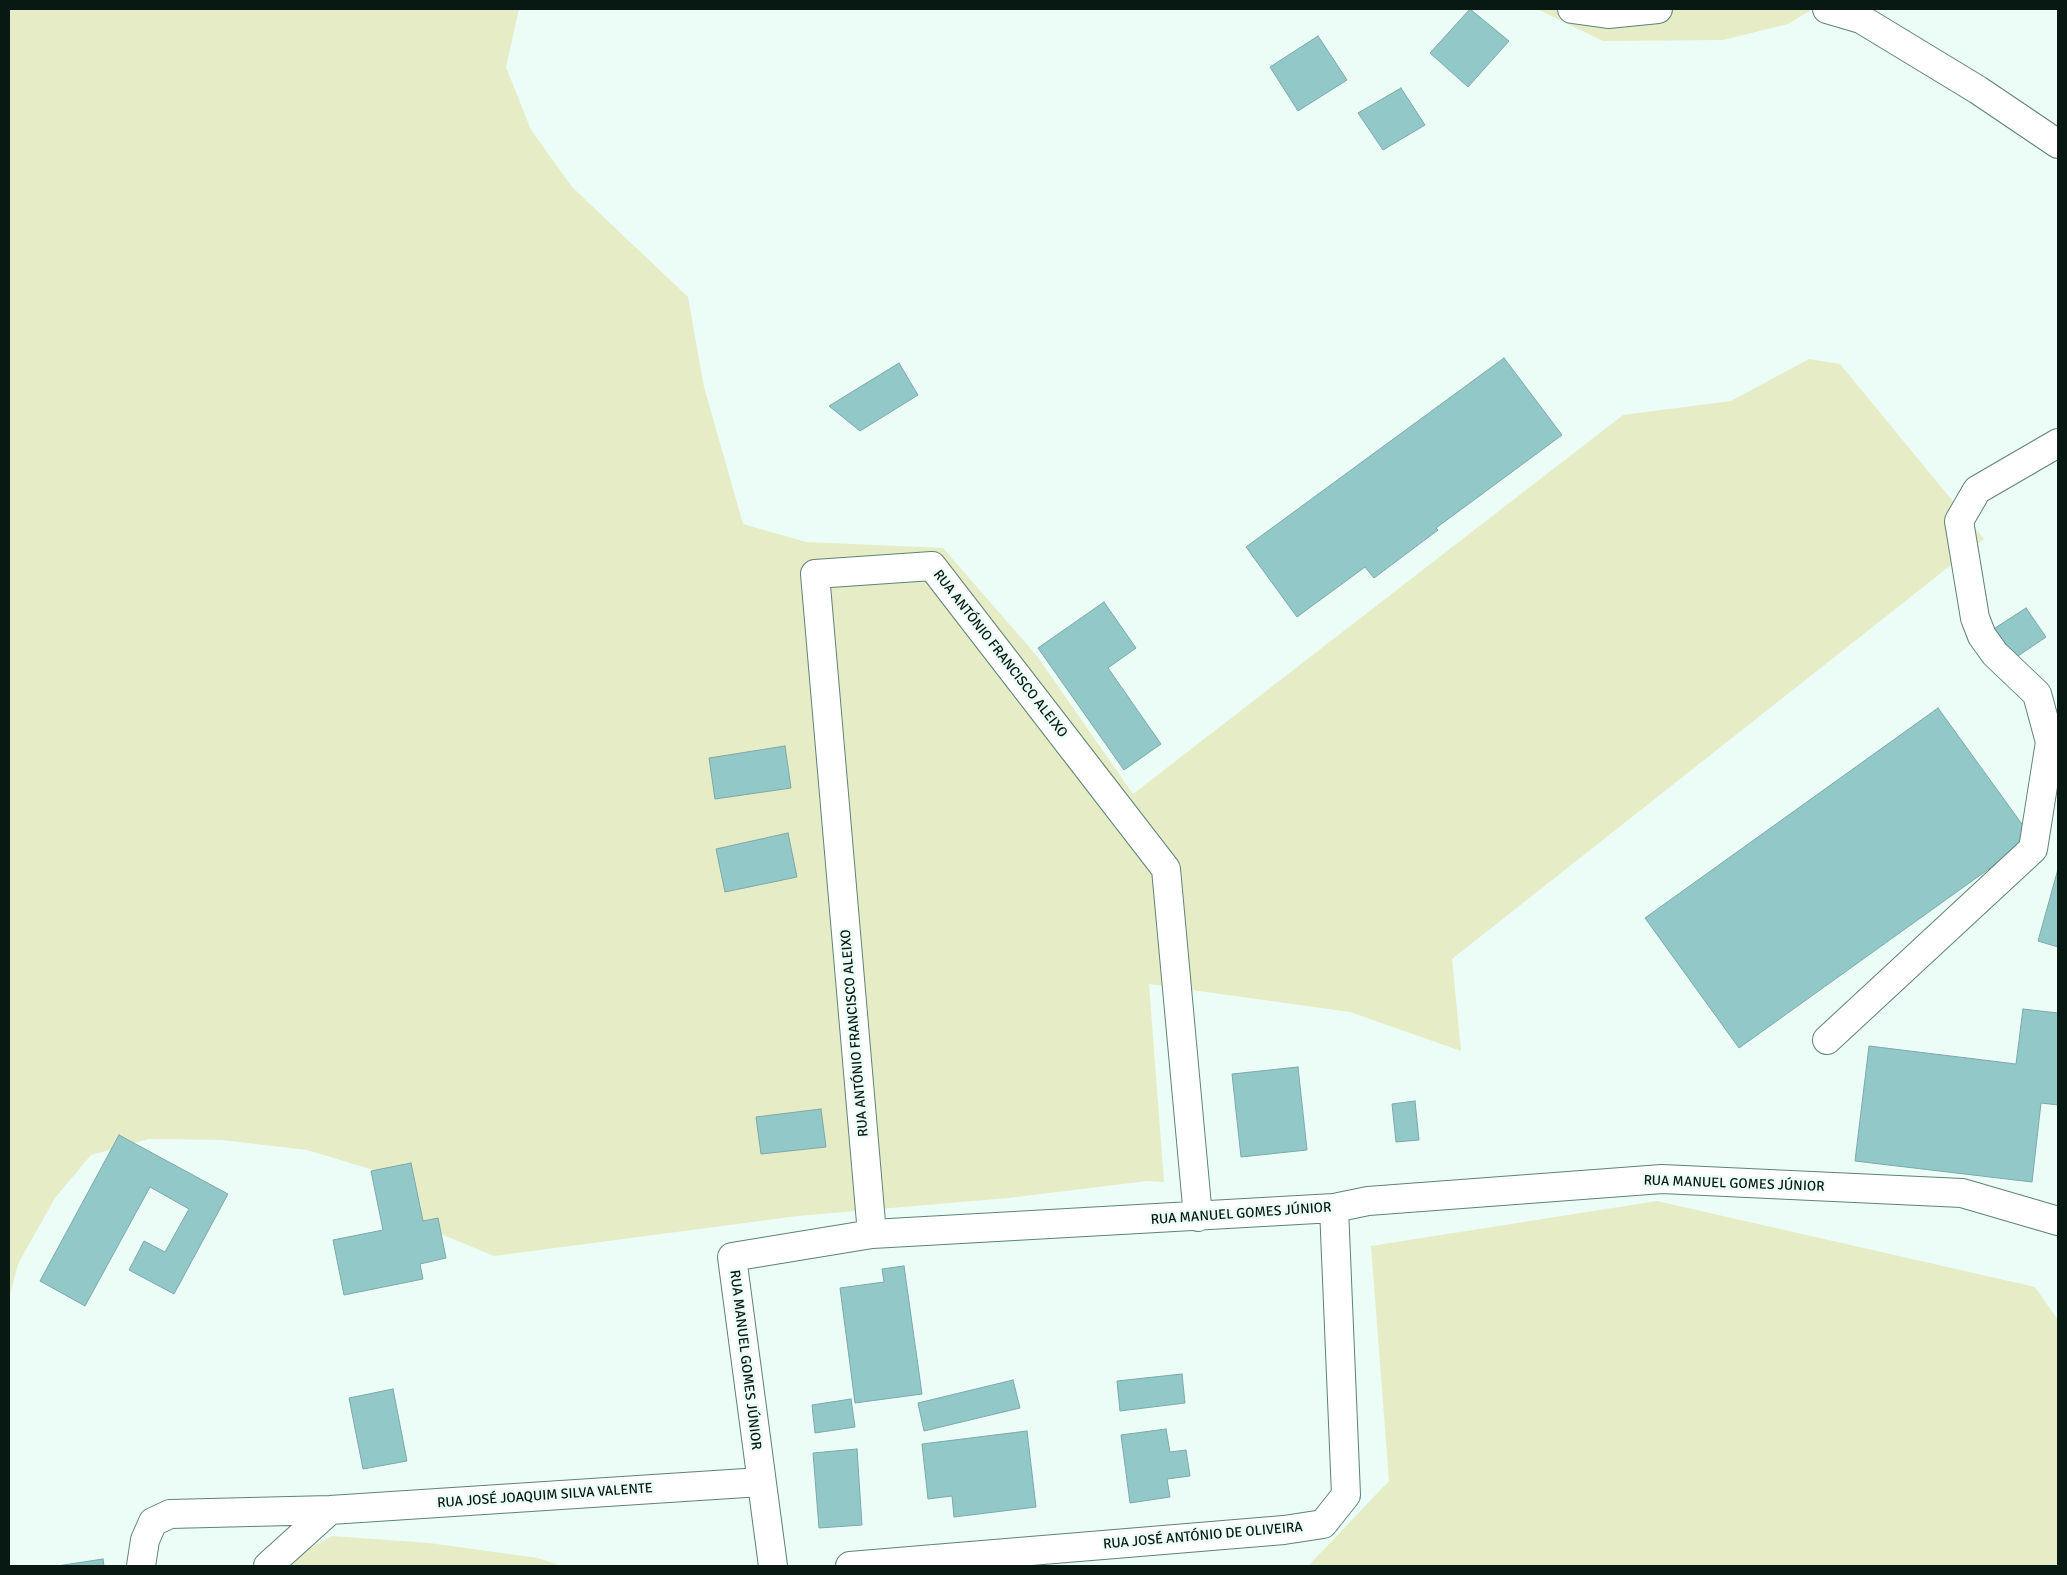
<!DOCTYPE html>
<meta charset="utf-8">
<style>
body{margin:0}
#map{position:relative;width:2067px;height:1575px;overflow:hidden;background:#ecfdf7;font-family:Signika,sans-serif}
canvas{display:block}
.frame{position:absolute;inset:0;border:10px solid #081813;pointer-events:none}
</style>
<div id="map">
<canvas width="2067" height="1575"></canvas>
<div class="frame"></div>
</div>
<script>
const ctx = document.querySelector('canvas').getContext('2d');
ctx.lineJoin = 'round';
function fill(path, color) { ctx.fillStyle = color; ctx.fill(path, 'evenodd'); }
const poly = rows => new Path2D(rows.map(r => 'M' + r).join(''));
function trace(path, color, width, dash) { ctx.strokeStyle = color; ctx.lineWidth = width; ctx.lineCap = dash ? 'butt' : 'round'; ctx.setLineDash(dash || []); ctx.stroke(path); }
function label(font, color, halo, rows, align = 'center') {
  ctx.font = font + ' Signika,sans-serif'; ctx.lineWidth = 5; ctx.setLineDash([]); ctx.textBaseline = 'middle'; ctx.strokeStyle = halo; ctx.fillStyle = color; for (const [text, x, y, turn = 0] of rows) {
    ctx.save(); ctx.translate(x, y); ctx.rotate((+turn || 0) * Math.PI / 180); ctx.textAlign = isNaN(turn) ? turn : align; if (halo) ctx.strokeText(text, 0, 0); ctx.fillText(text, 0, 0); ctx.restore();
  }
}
fill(poly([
 [9,9,519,9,506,67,531,130,572,187,688,297,704,387,743,524,806,542,943,548,1037,656,1133,794,1623,415,1731,401,1809,359,1840,364,1984,539,1452,959,1461,1051,1350,1012,1149,984,1164,1182,1147,1181,1008,1198,798,1216,494,1256,424,1227,390,1175,307,1150,222,1140,149,1139,91,1155,55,1198,18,1264,9,1299],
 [1537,9,1813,9,1788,24,1723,40,1603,41],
 [1657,1201,2035,1287,2058,1320,2058,1566,1308,1566,1389,1481,1371,1246],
 [332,1536,429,1543,538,1558,561,1566,277,1566]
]), '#e6ecc5');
const building = poly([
 [1470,9,1509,41,1468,87,1430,53,1470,9],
 [1318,36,1347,80,1298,111,1270,67,1318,36],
 [1401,88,1425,125,1383,150,1358,113,1401,88],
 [1504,358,1562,435,1436,528,1438,530,1374,578,1365,567,1297,617,1246,547,1504,358],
 [899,363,918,395,860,431,829,406,899,363],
 [1104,602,1136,648,1108,668,1161,744,1124,770,1038,648,1104,602],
 [2026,608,2046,637,2012,660,1992,630,2026,608],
 [1938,708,2032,838,1739,1048,1645,918,1938,708],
 [785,746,791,788,715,799,709,758,785,746],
 [788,833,797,877,725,892,716,849,788,833],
 [2058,869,2058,947,2038,941,2058,869],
 [2023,1009,2058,1013,2058,1105,2041,1103,2032,1182,1855,1161,1869,1046,2016,1064,2023,1009],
 [1298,1067,1307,1150,1241,1157,1232,1074,1298,1067],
 [1415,1101,1419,1140,1396,1142,1392,1104,1415,1101],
 [821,1109,826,1147,761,1154,756,1117,821,1109],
 [119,1135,228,1194,174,1294,129,1270,144,1241,165,1252,189,1209,150,1187,85,1306,40,1281,119,1135],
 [411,1163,423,1221,438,1218,446,1258,420,1264,423,1279,344,1295,333,1240,383,1230,371,1171,411,1163],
 [904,1266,922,1394,855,1403,840,1288,884,1282,882,1269,904,1266],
 [1182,1374,1185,1403,1120,1411,1117,1381,1182,1374],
 [1013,1380,1020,1408,924,1431,918,1403,1013,1380],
 [393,1389,407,1461,363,1469,349,1398,393,1389],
 [851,1399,855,1427,815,1433,812,1405,851,1399],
 [1166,1429,1170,1452,1186,1450,1190,1476,1167,1479,1170,1497,1130,1503,1121,1435,1166,1429],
 [1027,1431,1036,1507,954,1517,952,1496,928,1499,922,1444,1027,1431],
 [857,1449,862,1525,819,1528,813,1453,857,1449],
 [103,1559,104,1566,57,1566,103,1559]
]);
fill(building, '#93c8c9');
trace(building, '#7ba9aa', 1);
const minor = poly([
 [1572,9,1608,14,1658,9],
 [1827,9,1861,19,1978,90,2058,144],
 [1827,1040,2033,849,2050,742,2037,694,1995,654,1982,636,1975,618,1959,521,1977,490,2058,443],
 [872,1234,815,574,932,566,1166,869,1198,1217],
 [141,1566,145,1540,153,1522,170,1514,330,1510,761,1482],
 [268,1566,330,1510],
 [773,1566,732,1257,872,1234,1334,1208,1368,1201,1662,1179,1962,1193,2058,1221],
 [850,1566,1284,1530,1323,1524,1346,1495,1334,1208]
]);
trace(minor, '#5d8476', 30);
trace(minor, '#fff', 28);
label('14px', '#081813', '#ecfdf7', [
 ["RUA ANTÓNIO FRANCISCO ALEIXO",1000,654,52],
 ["RUA ANTÓNIO FRANCISCO ALEIXO",855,1033,-95],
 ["RUA MANUEL GOMES JÚNIOR",1734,1184,2],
 ["RUA MANUEL GOMES JÚNIOR",1241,1214,-4],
 ["RUA MANUEL GOMES JÚNIOR",745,1360,83],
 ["RUA JOSÉ JOAQUIM SILVA VALENTE",545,1496,-4],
 ["RUA JOSÉ ANTÓNIO DE OLIVEIRA",1203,1536,-5]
]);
</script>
